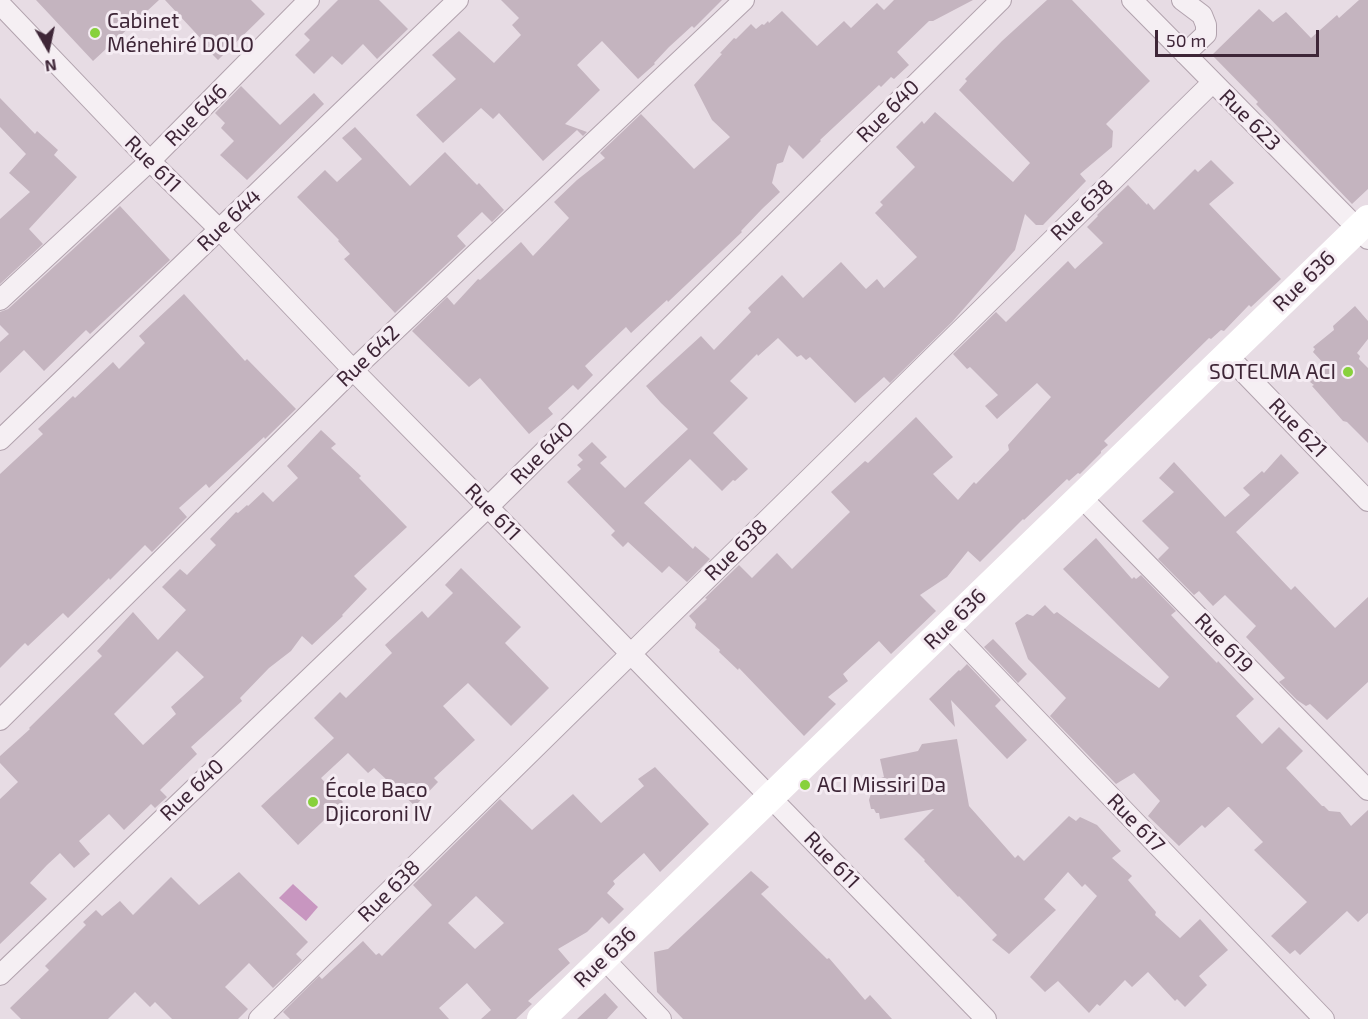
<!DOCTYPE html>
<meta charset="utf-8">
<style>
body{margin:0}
#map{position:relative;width:1368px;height:1019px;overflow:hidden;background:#e7dce4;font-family:"Exo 2",sans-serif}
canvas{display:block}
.north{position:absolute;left:18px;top:18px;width:60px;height:60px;-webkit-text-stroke:4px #f5ecf3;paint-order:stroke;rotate:171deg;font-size:16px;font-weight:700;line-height:24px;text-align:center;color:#3e2637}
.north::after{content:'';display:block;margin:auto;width:21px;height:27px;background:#3e2637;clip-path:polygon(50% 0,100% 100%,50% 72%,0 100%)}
.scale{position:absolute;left:1155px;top:30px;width:164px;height:27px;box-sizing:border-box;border:3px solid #3e2637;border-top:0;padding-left:8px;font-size:18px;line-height:21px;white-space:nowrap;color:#3e2637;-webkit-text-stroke:4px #f5ecf3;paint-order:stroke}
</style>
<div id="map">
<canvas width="1368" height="1019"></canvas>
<div class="north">N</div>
<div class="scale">50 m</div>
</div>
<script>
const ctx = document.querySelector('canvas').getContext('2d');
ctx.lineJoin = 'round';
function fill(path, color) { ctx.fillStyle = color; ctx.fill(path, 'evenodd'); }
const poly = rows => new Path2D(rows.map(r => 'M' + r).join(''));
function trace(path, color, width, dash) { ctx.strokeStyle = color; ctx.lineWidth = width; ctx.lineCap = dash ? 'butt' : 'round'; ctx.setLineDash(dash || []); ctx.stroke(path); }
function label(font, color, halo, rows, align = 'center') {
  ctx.font = font + ' "Exo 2",sans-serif'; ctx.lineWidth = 6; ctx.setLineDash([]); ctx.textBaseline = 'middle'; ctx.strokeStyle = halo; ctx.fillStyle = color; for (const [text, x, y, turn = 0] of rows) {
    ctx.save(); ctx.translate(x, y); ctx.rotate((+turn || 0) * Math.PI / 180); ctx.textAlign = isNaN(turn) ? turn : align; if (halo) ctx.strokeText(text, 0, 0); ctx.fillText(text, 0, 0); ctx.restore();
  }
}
fill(poly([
 [293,884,318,907,306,921,279,898]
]), '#c896c0');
fill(poly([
 [36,0,159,0,93,61],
 [165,0,251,0,265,14,218,60,203,45,205,43],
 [338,0,379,0,408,29,377,59,363,44,342,65,332,56,314,74,295,55,310,40,304,34],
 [501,0,722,0,694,28,692,26,669,47,654,63,655,64,638,79,602,41,577,65,600,90,565,124,587,132,583,136,577,130,543,161,499,113,493,119,481,108,443,143,416,115,456,79,432,55,459,31,494,63,521,35,512,25,519,18],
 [894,0,973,0,933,21,929,21,897,52,909,65,894,79,891,77,881,87,879,85,820,140,821,141,803,159,789,145,783,162,777,164,772,183,780,192,762,209,741,231,742,232,668,302,667,300,631,333,626,327,585,366,593,375,578,390,573,385,548,408,553,414,529,434,480,378,469,387,412,331,447,297,454,305,478,279,480,280,521,242,533,256,569,218,554,202,577,180,605,158,600,153,641,114,694,169,730,137,712,120,694,85,722,54,720,53,734,38,736,39,751,24,756,29,762,24,764,25,768,21,769,23,782,11,817,46,844,21,851,28,877,3,884,10],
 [1047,0,1072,0,1150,81,1106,124,1113,131,1112,147,1080,174,1086,181,1043,225,1036,225,1025,214,1015,250,952,322,890,383,884,377,855,403,810,357,806,360,801,355,797,357,778,338,758,356,757,354,730,381,748,398,713,433,748,469,735,481,733,480,722,491,690,459,644,503,693,549,695,546,710,559,687,582,669,566,662,573,628,542,623,547,611,535,615,531,567,482,581,469,577,465,583,460,578,455,592,442,607,457,600,463,625,488,688,429,661,403,646,386,701,336,714,350,751,312,748,308,782,275,803,298,841,262,866,289,877,279,884,288,917,257,875,213,883,205,880,202,915,167,896,147,922,121,924,124,935,112,1013,182,1030,163,959,90,967,81,965,79,1002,41],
 [1359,0,1368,0,1368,189,1352,204,1256,104,1258,102,1212,55,1259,9,1273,22,1286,12,1311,38,1337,15,1339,18],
 [241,86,280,125,314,93,324,104,247,180,220,155,234,141,221,128,225,123,215,113],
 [0,98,35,134,37,131,58,150,54,155,77,177,29,229,43,244,0,284,0,219,30,192,9,173,26,154,0,127],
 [355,127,410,186,445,152,477,185,479,183,504,210,492,222,482,212,457,236,466,246,395,313,344,259,350,254,338,241,339,240,297,197,325,170,337,182,362,159,342,138],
 [1211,160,1234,183,1209,204,1281,279,1251,307,1249,305,1224,331,1221,330,1211,339,1209,338,1104,441,1108,445,1101,451,1101,453,1080,474,1078,473,1069,481,1067,479,1024,520,1023,519,980,562,968,551,947,577,920,595,936,611,891,654,879,641,843,674,848,681,828,697,836,704,804,736,739,668,738,670,719,652,720,650,695,628,696,624,689,616,707,599,705,598,739,565,752,578,777,553,792,569,850,512,831,492,865,461,868,463,916,417,953,457,933,474,958,500,974,482,976,484,1009,450,1008,445,1051,397,1037,383,997,419,985,406,998,395,970,367,967,369,953,354,996,312,1006,322,1068,261,1075,269,1103,243,1087,227,1098,216,1097,215,1128,185,1147,205,1148,203,1154,210,1195,169,1198,172],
 [120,206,170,260,90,334,86,330,44,371,24,350,0,373,0,342,9,334,0,325,0,312,8,309],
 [184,294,245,361,247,359,296,409,265,439,264,437,209,488,206,484,179,508,187,517,152,552,145,545,110,580,109,578,68,618,63,613,28,646,25,643,0,668,0,474,43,434,38,429,73,396,75,398,113,362,119,369,145,343,139,336],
 [1355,306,1368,321,1368,339,1357,353,1360,356,1359,359,1368,368,1368,443,1347,422,1343,421,1312,386,1314,385,1310,382,1326,366,1313,352,1315,349,1313,347,1334,330,1333,326],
 [321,430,336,444,331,448,361,476,359,478,407,527,354,576,367,589,342,615,343,616,312,645,302,636,291,651,269,668,240,698,242,701,191,747,197,754,160,790,167,797,155,808,151,804,124,830,109,814,79,841,90,854,74,868,60,853,47,865,30,883,47,899,0,944,0,799,18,782,0,763,0,756,30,729,29,728,102,656,97,651,133,612,158,640,186,610,162,587,180,569,187,575,216,545,210,539,236,512,238,513,247,505,248,506,263,492,273,502,298,478,287,466],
 [177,651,204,677,171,707,176,714,143,745,114,714],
 [1281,454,1299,473,1236,532,1291,590,1295,586,1335,628,1368,597,1368,682,1327,720,1310,704,1306,706,1297,700,1279,682,1285,678,1246,637,1256,626,1225,595,1213,606,1199,591,1194,595,1158,559,1169,548,1142,521,1174,492,1159,478,1174,462,1225,517,1250,495,1243,488,1262,471,1264,473],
 [1096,538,1132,579,1134,577,1136,579,1141,575,1176,611,1171,615,1185,630,1217,663,1218,661,1254,699,1236,716,1262,744,1279,727,1303,751,1286,768,1322,806,1324,806,1329,811,1340,812,1351,826,1368,810,1368,913,1358,922,1347,911,1300,955,1295,950,1290,954,1271,936,1307,902,1254,850,1263,842,1229,807,1228,807,1205,828,1202,825,1179,846,1148,816,1160,801,1134,773,1116,784,1050,716,1066,698,1028,659,1015,623,1027,614,1033,616,1045,605,1054,614,1057,612,1159,688,1169,677,1063,569],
 [461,568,521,627,505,643,549,688,511,726,468,683,443,706,475,740,434,778,438,782,415,806,374,768,368,773,348,753,321,778,343,802,298,845,261,806,334,738,314,718,340,692,346,698,392,653,385,645,422,611,428,618,453,593,445,585],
 [993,639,1027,674,1018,683,984,647],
 [967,664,1001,700,995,706,1027,740,1007,759,951,700,955,727,929,699,959,670,960,671],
 [957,739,969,806,1015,858,1018,855,1024,861,1069,816,1076,821,1080,817,1097,825,1121,851,1112,858,1132,876,1128,880,1156,912,1155,915,1180,938,1200,919,1228,950,1199,976,1207,985,1185,1007,1177,999,1175,1001,1148,972,1132,987,1125,980,1100,1006,1097,1004,1089,1013,1058,981,1045,992,1030,977,1097,896,1085,884,1082,887,1068,872,1044,899,1056,910,1009,954,992,940,997,935,959,896,958,897,924,861,925,860,904,839,934,809,880,819,879,813,876,813,874,809,871,809,869,800,875,780,884,777,880,759,918,751,922,744],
 [655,767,709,824,660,872,644,853,613,881,615,884,607,893,624,909,609,924,602,917,587,932,558,949,570,963,528,1001,532,1004,516,1019,481,1019,491,1010,467,983,439,1008,449,1019,290,1019,283,1012,319,976,322,979,363,941,376,955,379,953,382,956,432,905,413,885,500,799,532,830,573,794,601,823,644,786,638,779],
 [476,896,504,923,475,949,448,923],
 [751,871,769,887,761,894,827,959,829,958,865,1000,870,995,892,1019,683,1019,657,992,654,952,668,949],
 [239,872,308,942,296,954,302,960,273,988,249,963,225,987,248,1009,238,1019,172,1019,155,1002,150,1007,135,992,108,1019,21,1019,10,1008,49,970,45,966,86,925,83,922,96,910,102,916,120,901,133,915,171,877,199,905],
 [605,993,618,1007,607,1019,577,1019]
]), '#c4b4bf');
const street = poly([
 [1132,0,1368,239],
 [1182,0,1202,15,1206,25,1206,34,1185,54],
 [0,4,150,161,219,229,353,370,488,507,986,1019],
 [0,300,150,161,309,0],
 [1227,355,1368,501],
 [0,440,458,0],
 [1081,497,1368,790],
 [947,626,1324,1019],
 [0,720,353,370,744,0],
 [604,959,661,1019],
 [0,975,488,507,1001,0],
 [259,1019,1213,82]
]);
trace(street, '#b1a2ad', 22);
trace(street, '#f5eff3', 20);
trace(poly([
 [541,1019,1368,219]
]), '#fff', 28);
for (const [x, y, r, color] of [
 [95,33,6,"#88d13c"],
 [1348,372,6,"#88d13c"],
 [805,785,6,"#88d13c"],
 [313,802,6,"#88d13c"]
]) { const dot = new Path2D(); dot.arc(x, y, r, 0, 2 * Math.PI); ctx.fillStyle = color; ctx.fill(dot); trace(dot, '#f5ecf3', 2); }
label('21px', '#3e2637', '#f5ecf3', [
 ["Cabinet",107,21],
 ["Ménehiré DOLO",107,45],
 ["SOTELMA ACI",1336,372,"right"],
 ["ACI Missiri Da",817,785],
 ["École Baco",325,790],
 ["Djicoroni IV",325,814]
], 'left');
label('21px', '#3e2637', '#f5ecf3', [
 ["Rue 640",888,111,-45],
 ["Rue 646",196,115,-45],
 ["Rue 623",1250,120,45],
 ["Rue 611",153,164,45],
 ["Rue 638",1082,210,-44],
 ["Rue 644",229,220,-44],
 ["Rue 636",1304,281,-44],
 ["Rue 642",368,356,-44],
 ["Rue 621",1298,428,46],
 ["Rue 640",542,453,-45],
 ["Rue 611",493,512,46],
 ["Rue 638",736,550,-44],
 ["Rue 636",955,619,-44],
 ["Rue 619",1224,643,46],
 ["Rue 640",192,790,-44],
 ["Rue 617",1136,823,46],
 ["Rue 611",832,860,46],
 ["Rue 638",389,891,-45],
 ["Rue 636",605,957,-44]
]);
</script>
